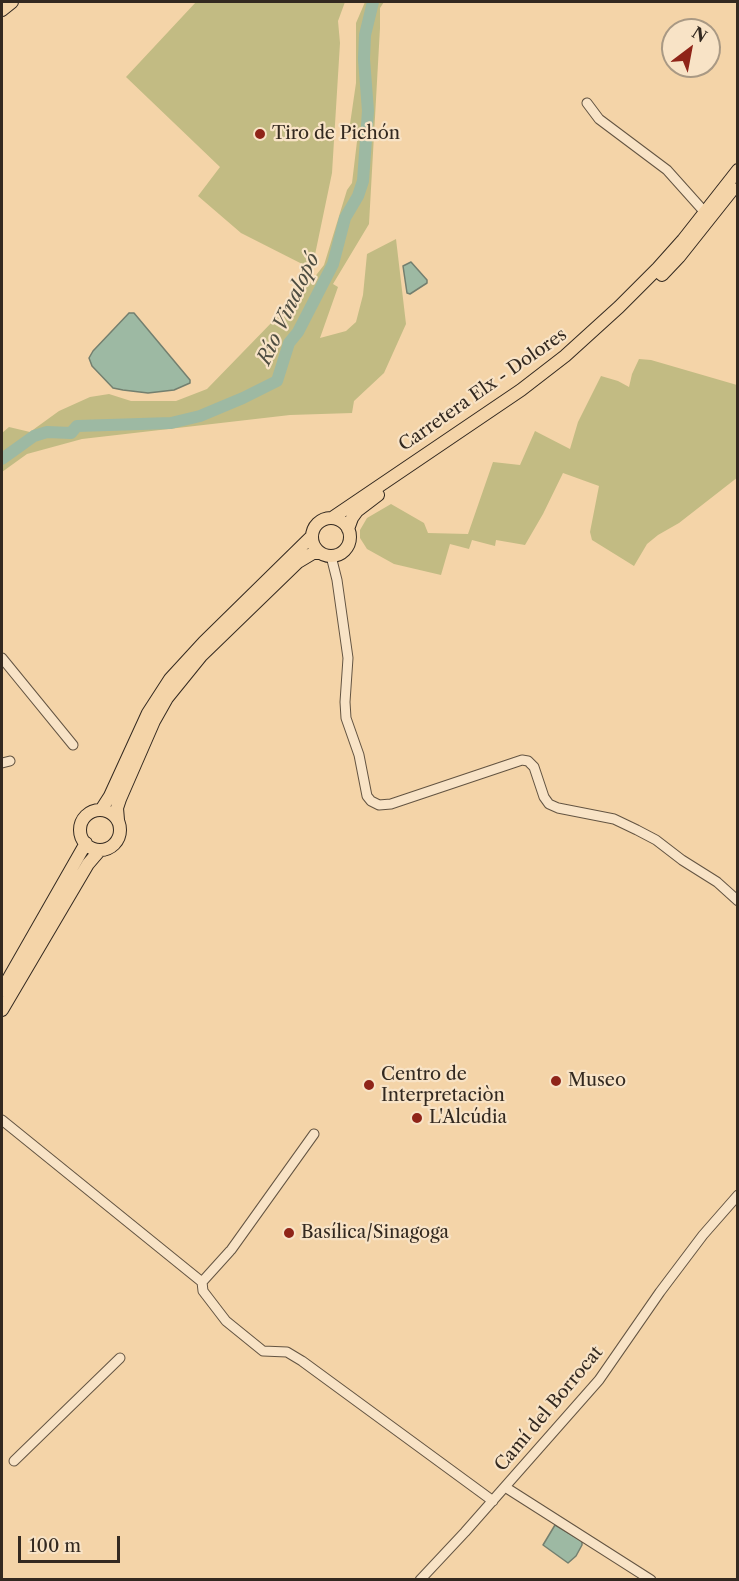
<!DOCTYPE html>
<meta charset="utf-8">
<style>
body{margin:0}
#map{position:relative;width:739px;height:1581px;overflow:hidden;background:#f4d4a8;font-family:"Libre Caslon Text",serif}
canvas{display:block}
.frame{position:absolute;inset:0;border:3px solid #332920;pointer-events:none}
.north{position:absolute;left:661px;top:18px;width:60px;height:60px;box-sizing:border-box;background:#f8e3c6;border:2px solid #a99984;border-radius:50%;rotate:32deg;font-size:16px;font-weight:700;line-height:24px;text-align:center;color:#332920}
.north::after{content:'';display:block;margin:auto;width:21px;height:27px;background:#8f2418;clip-path:polygon(50% 0,100% 100%,50% 72%,0 100%)}
.scale{position:absolute;left:18px;top:1536px;width:102px;height:27px;box-sizing:border-box;border:3px solid #332920;border-top:0;padding-left:8px;font-size:18px;line-height:21px;white-space:nowrap;color:#332920;-webkit-text-stroke:4px #f8e3c6;paint-order:stroke}
</style>
<div id="map">
<canvas width="739" height="1581"></canvas>
<div class="frame"></div>
<div class="north">N</div>
<div class="scale">100 m</div>
</div>
<script>
const ctx = document.querySelector('canvas').getContext('2d');
ctx.lineJoin = 'round';
function fill(path, color) { ctx.fillStyle = color; ctx.fill(path, 'evenodd'); }
const poly = rows => new Path2D(rows.map(r => 'M' + r).join(''));
function trace(path, color, width, dash) { ctx.strokeStyle = color; ctx.lineWidth = width; ctx.lineCap = dash ? 'butt' : 'round'; ctx.setLineDash(dash || []); ctx.stroke(path); }
function label(font, color, halo, rows, align = 'center') {
  ctx.font = font + ' "Libre Caslon Text",serif'; ctx.lineWidth = 4.5; ctx.setLineDash([]); ctx.textBaseline = 'middle'; ctx.strokeStyle = halo; ctx.fillStyle = color; for (const [text, x, y, turn = 0] of rows) {
    ctx.save(); ctx.translate(x, y); ctx.rotate((+turn || 0) * Math.PI / 180); ctx.textAlign = isNaN(turn) ? turn : align; if (halo) ctx.strokeText(text, 0, 0); ctx.fillText(text, 0, 0); ctx.restore();
  }
}
fill(poly([
 [196,2,345,2,338,21,340,43,332,173,312,269,241,233,198,196,220,167,126,77],
 [365,2,384,2,380,8,380,28,369,224,333,284,338,287,320,338,346,331,356,322,363,295,367,254,396,239,406,324,384,373,354,401,352,413,290,415,82,439,27,454,2,472,2,433,9,427,30,432,59,411,90,397,109,394,131,401,176,401,207,389,310,283,324,265,347,190,352,183,358,133,349,131,356,83,356,23],
 [639,359,651,360,737,385,738,477,679,523,658,535,647,544,634,566,592,540,590,532,599,486,563,473,543,514,525,545,496,540,495,546,472,540,469,549,450,544,441,575,394,564,367,549,360,538,360,530,367,518,391,504,424,523,428,533,468,534,493,462,520,465,535,431,570,449,578,422,601,376,618,381,629,387,632,374]
]), '#c2bb83');
const water = poly([
 [411,262,427,280,427,283,410,294,407,293,403,266,411,262],
 [129,313,134,313,190,380,190,383,174,390,148,393,123,390,113,388,92,366,89,358,93,351,129,313],
 [555,1525,582,1541,582,1545,576,1556,568,1563,543,1545,555,1525]
]);
fill(water, '#9db9a3');
trace(water, '#737f6f', 1.5);
trace(poly([
 [2,459,34,436,47,432,71,433,77,426,171,423,200,416,243,398,277,381,289,343,298,332,333,264,345,218,358,196,363,181,368,111,364,59,365,35,373,2]
]), '#9db9a3', 12);
const minor = poly([
 [587,103,599,119,667,170,701,208],
 [331,556,337,580,348,658,345,702,346,718,359,755,367,796,371,801,379,805,391,804,522,760,528,761,534,767,544,797,549,804,558,808,614,819,637,830,656,840,682,860,717,882,738,901],
 [2,658,73,745],
 [2,763,10,761],
 [2,1120,202,1282,230,1251],
 [231,1250,314,1134],
 [202,1282,203,1291,226,1321,263,1351,287,1352,302,1361,493,1501],
 [14,1461,120,1358],
 [505,1487,651,1580],
 [420,1580,465,1532,599,1380,660,1292,703,1235,738,1195]
]);
const major = poly([
 [2,10,12,2],
 [662,275,679,257,733,189],
 [332,518,521,390,565,356,619,307,658,268,683,240,738,170],
 '312 537a19 19 0 1 1 38 0a19 19 0 1 1-38 0Z',
 [348,529,352,518,357,511,378,495],
 [101,810,110,796,148,713,170,679,204,642,312,536],
 '80 830a20 20 0 1 1 40 0a20 20 0 1 1-40 0Z',
 [118,820,117,808,120,799,154,721,167,698,201,656,298,562,313,553,321,553],
 [2,990,86,843],
 [2,1010,88,864,100,850]
]);
trace(minor, '#635442', 11);
trace(major, '#332920', 14);
trace(minor, '#f8e3c6', 9);
trace(major, '#f4d4a8', 12);
for (const [x, y, r, color] of [
 [260,134,6,"#8f2418"],
 [556,1081,6,"#8f2418"],
 [369,1085,6,"#8f2418"],
 [417,1118,6,"#8f2418"],
 [289,1233,6,"#8f2418"]
]) { const dot = new Path2D(); dot.arc(x, y, r, 0, 2 * Math.PI); ctx.fillStyle = color; ctx.fill(dot); trace(dot, '#f8e3c6', 2); }
label('18px', '#332920', '#f8e3c6', [
 ["Tiro de Pichón",272,134],
 ["Centro de",381,1075],
 ["Interpretaciòn",381,1096],
 ["Museo",568,1081],
 ["L'Alcúdia",429,1118],
 ["Basílica/Sinagoga",301,1233]
], 'left');
label('18px', '#332920', '#f8e3c6', [
 ["Carretera Elx - Dolores",483,390,-35],
 ["Camí del Borrocat",549,1409,-50]
]);
label('italic 20px', '#4e4d41', '#f8e3c6', [
 ["Río Vinalopó",289,309,-65]
]);
</script>
